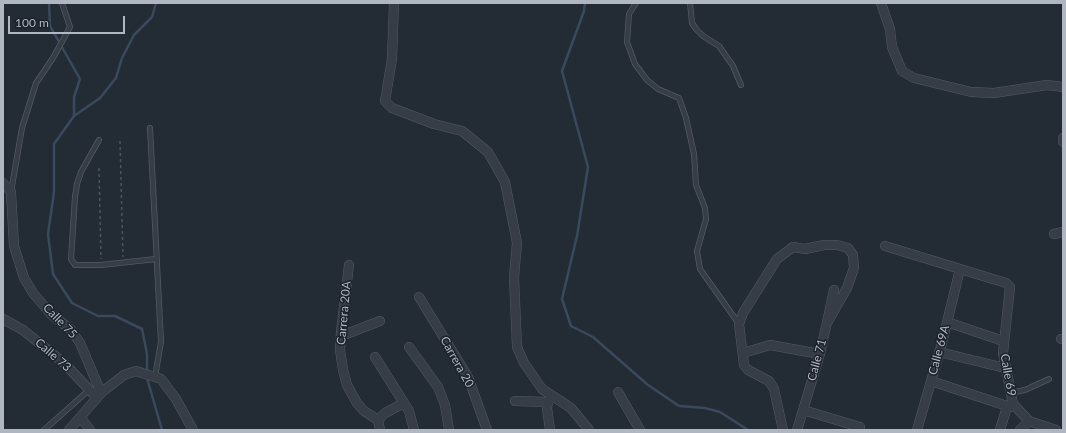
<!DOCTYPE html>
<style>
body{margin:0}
#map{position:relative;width:1066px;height:433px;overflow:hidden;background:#232b35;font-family:Lato,sans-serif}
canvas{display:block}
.frame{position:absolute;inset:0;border:4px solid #b0b7c2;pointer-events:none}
.scale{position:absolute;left:8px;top:16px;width:117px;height:18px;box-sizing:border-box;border:2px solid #b0b7c2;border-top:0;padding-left:5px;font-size:12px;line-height:14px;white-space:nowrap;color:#b0b7c2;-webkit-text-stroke:3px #1b222a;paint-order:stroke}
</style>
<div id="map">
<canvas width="1066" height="433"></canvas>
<div class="frame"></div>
<div class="scale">100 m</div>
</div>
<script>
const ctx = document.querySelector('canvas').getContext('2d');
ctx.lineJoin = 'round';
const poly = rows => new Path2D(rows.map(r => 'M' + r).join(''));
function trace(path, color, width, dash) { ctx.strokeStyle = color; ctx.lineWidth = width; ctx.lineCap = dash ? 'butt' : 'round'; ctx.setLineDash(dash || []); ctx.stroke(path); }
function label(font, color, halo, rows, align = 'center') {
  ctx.font = font + ' Lato,sans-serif'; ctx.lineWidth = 3; ctx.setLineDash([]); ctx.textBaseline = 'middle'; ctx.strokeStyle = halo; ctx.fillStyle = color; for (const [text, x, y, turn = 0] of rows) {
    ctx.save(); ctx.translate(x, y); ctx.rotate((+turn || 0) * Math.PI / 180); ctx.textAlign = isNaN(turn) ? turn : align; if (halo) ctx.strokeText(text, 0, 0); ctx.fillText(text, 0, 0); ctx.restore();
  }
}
trace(poly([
 [49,3,50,26,80,79,74,97,74,116,54,144,54,192,48,234,53,274,72,303,98,316,115,316,142,329,147,354,147,373],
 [585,3,584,11,562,71,588,167,577,236,562,299,571,326,593,337,648,385,679,406,705,408,720,412,748,430],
 [74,116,100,98,116,78,122,58,134,35,152,17,156,3],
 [147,378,162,430]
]), '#3a495c', 2.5);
const service = poly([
 [636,3,629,14,627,42,635,64,647,80,658,89,679,98,686,118,694,154,696,185,705,208,706,219,697,251,700,269,739,324],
 [690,3,692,23,696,29,703,36,719,46,733,66,741,85],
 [150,128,161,342,155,377],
 [99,140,81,172,77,184,75,197,71,259,75,265,101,265,156,259],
 [11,192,22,128,36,83,53,58,70,27,62,3],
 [1010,393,1025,390,1049,379],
 [44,430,89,390]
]);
const minor = poly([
 [394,3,392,59,385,101,392,108,434,124,462,131,488,152,505,182,517,243,514,277,517,347,524,363,542,389,571,408,589,430],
 [881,3,890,29,892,47,902,71,914,78,971,92,994,93,1047,85,1063,87],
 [1063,138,1063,142],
 [3,183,11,192,14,246,24,278,33,293,51,314,71,330,80,343,99,388,102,392],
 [1054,234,1063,232],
 [885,246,1006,283,1010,287,1003,353,1013,404,1029,421,1020,430],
 [349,265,341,332,340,350,343,370,347,385,357,403,364,411,378,420],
 [419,297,468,377,487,430],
 [3,319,23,330,65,364,97,398],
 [947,322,1003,341],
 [341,336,380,321],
 [1061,339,1063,339],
 [409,347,438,387,445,405,449,430],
 [939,352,1005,368],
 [743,353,770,345,820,354],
 [375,357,409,411,414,430],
 [931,381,1010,407],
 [618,392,640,430],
 [515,401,548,402],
 [803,410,860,427],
 [81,418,90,430],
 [378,420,385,413,404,403],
 [378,420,380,430],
 [1029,421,1056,430],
 [69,430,102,392,124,375,136,371,161,379,176,399,193,430],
 [550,430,547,408,548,402,552,397],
 [783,430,774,389,769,381,748,370,744,365,739,324,743,313,777,259,793,247,805,249,824,245,837,245,848,248,853,255,854,268,847,288,827,323],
 [797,430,820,354,834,290],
 [917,430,942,343,960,269],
 [1000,430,1006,410,1013,404]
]);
trace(service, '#535a63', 6);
trace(minor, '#535a63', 10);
trace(poly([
 [120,141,123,257],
 [99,168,101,259]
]), '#48585a', 1.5, [3, 3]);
trace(service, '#363d46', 4.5);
trace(minor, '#363d46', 9);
label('12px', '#b0b7c2', '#1b222a', [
 ["Carrera 20A",344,313,-85],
 ["Calle 75",60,321,46],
 ["Calle 69A",939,350,-75],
 ["Calle 73",53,355,41],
 ["Calle 71",817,360,-75],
 ["Carrera 20",457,362,61],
 ["Calle 69",1008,375,80]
]);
</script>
